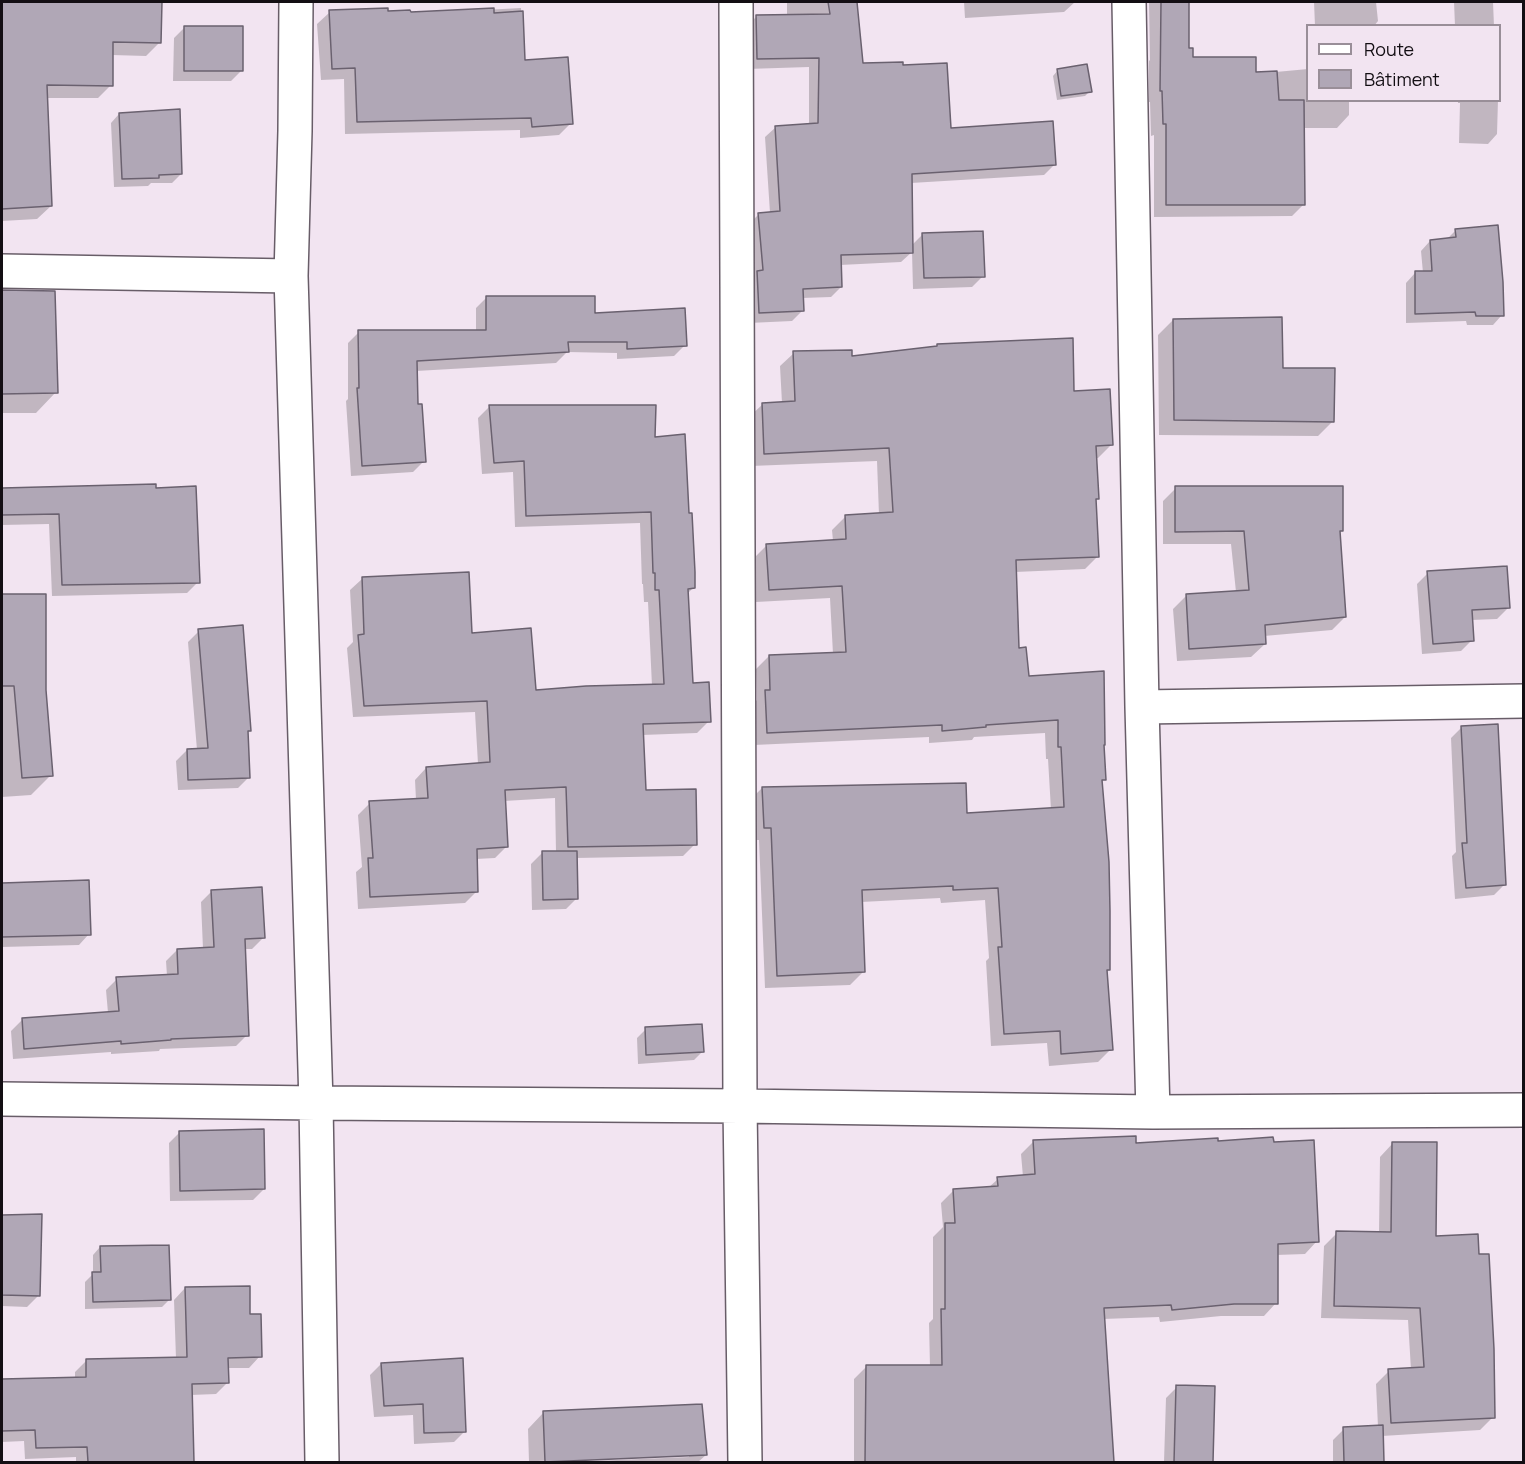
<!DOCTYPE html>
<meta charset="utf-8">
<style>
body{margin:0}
#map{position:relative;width:1525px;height:1464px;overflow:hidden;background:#f2e4f1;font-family:Manrope,sans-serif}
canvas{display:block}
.frame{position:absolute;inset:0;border:3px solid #130e13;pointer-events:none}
.legend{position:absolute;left:1306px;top:24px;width:195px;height:78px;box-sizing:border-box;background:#f2e4f1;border:2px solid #998e98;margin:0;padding:8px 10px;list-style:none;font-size:18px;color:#130e13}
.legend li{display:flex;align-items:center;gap:12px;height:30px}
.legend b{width:30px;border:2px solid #998e98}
</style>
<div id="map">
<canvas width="1525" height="1464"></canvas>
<div class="frame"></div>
<ul class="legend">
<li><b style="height:8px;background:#fff"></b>Route</li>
<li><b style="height:16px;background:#b0a7b6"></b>Bâtiment</li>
</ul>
</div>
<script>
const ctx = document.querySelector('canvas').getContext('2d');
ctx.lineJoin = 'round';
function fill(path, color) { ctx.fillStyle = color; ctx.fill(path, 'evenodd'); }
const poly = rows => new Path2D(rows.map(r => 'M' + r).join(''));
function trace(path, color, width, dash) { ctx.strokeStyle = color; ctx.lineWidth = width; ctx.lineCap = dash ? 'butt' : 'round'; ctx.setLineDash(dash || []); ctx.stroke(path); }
fill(poly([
 [2,2,161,2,160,42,146,56,112,55,111,85,98,98,46,98,51,206,37,219,2,221],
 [787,2,856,2,862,65,950,129,1054,165,1044,175,911,183,911,246,922,235,983,276,972,287,913,289,912,252,901,262,840,265,841,287,831,297,802,298,802,311,792,321,749,323,749,224,759,214,770,213,765,137,776,127,809,125,809,67,747,69,746,27,756,17,787,16],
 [964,2,1075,2,1064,12,965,18],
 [1149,2,1187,2,1188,49,1191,58,1254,74,1308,69,1308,100,1349,100,1349,115,1337,128,1303,128,1304,204,1292,216,1154,217,1154,135,1151,136,1150,102,1149,102,1149,61,1150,60],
 [1314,2,1376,2,1378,21,1374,26,1315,26],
 [1454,2,1493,2,1494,26,1455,26],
 [521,8,524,62,571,123,559,135,520,138,520,130,345,134,344,79,321,80,317,24,330,12,409,14],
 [185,27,242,70,231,81,173,81,174,38],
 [1058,70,1090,91,1085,96,1057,100,1053,76],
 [1458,100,1498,100,1497,134,1488,144,1459,143,1460,103,1458,103],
 [119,114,181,174,172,183,151,183,148,186,114,187,111,123],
 [1456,230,1502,315,1493,325,1467,325,1466,321,1406,323,1406,283,1415,273,1423,273,1421,251,1430,241,1446,240],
 [2,291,53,292,56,392,36,413,2,413],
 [487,297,594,314,685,345,674,356,617,359,617,353,567,352,556,363,416,371,417,406,424,461,413,472,351,476,346,401,348,399,348,343,359,332,476,331,476,308],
 [1173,320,1281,369,1333,421,1318,436,1159,435,1158,335],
 [794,353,851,357,1072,393,1111,445,1098,458,1095,458,1098,498,1095,501,1098,556,1085,569,1015,572,1017,649,1028,677,1104,779,1101,783,1109,970,1105,973,1111,1049,1098,1062,1049,1066,1047,1043,991,1046,986,961,989,958,985,900,941,903,940,898,861,902,863,972,850,985,765,988,759,840,752,840,749,801,762,788,965,815,1051,810,1048,759,1046,759,1045,733,974,737,972,740,929,743,929,737,754,745,753,704,757,700,756,669,769,656,833,654,830,598,756,602,753,559,766,546,833,541,832,530,845,517,879,515,877,461,751,466,749,417,763,404,782,403,780,366],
 [490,406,654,439,693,588,687,594,692,684,709,721,697,733,642,735,644,792,695,844,683,856,576,858,577,898,566,909,532,910,531,864,542,853,556,852,555,798,504,801,507,846,495,858,476,859,477,891,465,903,358,909,356,872,362,867,358,815,370,803,416,800,415,780,426,768,478,764,475,712,353,717,347,648,353,642,350,590,362,579,471,634,535,691,652,686,648,602,644,602,643,584,642,584,640,523,515,527,513,472,482,474,478,418],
 [154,485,198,582,187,593,52,596,49,524,2,525,2,490],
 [1176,488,1342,530,1338,534,1345,617,1332,630,1264,636,1265,644,1251,657,1177,661,1173,609,1186,596,1236,592,1231,544,1163,544,1163,501],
 [1428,573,1508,608,1497,619,1471,620,1472,640,1461,651,1422,654,1417,584],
 [2,596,44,596,44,690,51,775,31,795,2,797],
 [199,631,249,731,247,733,249,777,238,788,178,790,176,761,187,750,197,750,188,642],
 [1462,727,1505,884,1494,895,1455,899,1452,856,1456,852,1451,738],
 [88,882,89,934,79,945,2,947,2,885],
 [212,891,263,938,252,949,244,949,247,1035,236,1046,160,1049,159,1051,111,1054,111,1052,13,1059,11,1031,22,1020,108,1013,106,990,117,979,167,976,166,961,177,950,203,949,201,902],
 [646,1029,703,1051,694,1060,638,1064,637,1038],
 [180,1132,264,1189,253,1200,170,1201,169,1143],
 [1034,1141,1135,1144,1317,1241,1305,1254,1276,1255,1276,1303,1264,1316,1221,1316,1160,1322,1159,1317,1103,1319,1112,1462,854,1462,854,1379,867,1366,930,1367,929,1323,933,1319,933,1237,943,1227,941,1203,954,1190,988,1188,998,1179,1023,1177,1021,1154],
 [1393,1143,1434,1237,1493,1417,1480,1430,1382,1436,1383,1462,1333,1462,1333,1440,1344,1429,1378,1427,1376,1384,1389,1371,1411,1370,1408,1320,1321,1318,1324,1246,1337,1233,1379,1233,1380,1157],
 [40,1241,38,1296,27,1307,2,1306,2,1243],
 [100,1247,169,1300,162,1307,85,1309,85,1282,93,1274,93,1255],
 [185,1288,249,1315,260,1356,249,1368,227,1368,227,1383,216,1394,191,1395,192,1462,76,1462,76,1457,25,1459,24,1441,2,1442,2,1380,75,1379,75,1372,86,1361,176,1359,174,1300],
 [381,1364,465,1431,454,1442,414,1444,413,1415,374,1417,370,1375],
 [1177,1387,1213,1388,1212,1462,1164,1462,1166,1398],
 [544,1412,706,1455,698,1462,569,1462,689,1457,689,1454,538,1461,538,1462,529,1462,528,1429]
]), '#0003');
const building = poly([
 [2,2,162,2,161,43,113,42,113,86,47,85,52,206,2,209,2,2],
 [828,2,857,2,863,63,903,62,903,65,947,63,951,128,1053,121,1056,165,912,174,913,253,841,255,842,287,803,289,804,311,759,313,757,271,763,270,758,213,780,211,775,126,818,123,819,58,757,59,756,15,830,14,828,2],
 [1161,2,1189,2,1189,48,1193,48,1193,57,1256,57,1256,72,1277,71,1279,100,1304,100,1305,205,1166,205,1166,124,1163,124,1162,91,1160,91,1161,2],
 [388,8,388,11,410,10,411,12,494,8,494,13,523,11,525,60,568,57,573,124,532,127,531,118,357,122,355,68,332,69,329,10,388,8],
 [184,26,243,26,243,71,184,71,184,26],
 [1087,64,1092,92,1061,96,1057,69,1087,64],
 [180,109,182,174,159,175,159,178,122,179,119,113,180,109],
 [1498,225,1503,282,1504,316,1476,316,1475,312,1415,314,1415,271,1432,271,1430,240,1456,237,1455,229,1498,225],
 [983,231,985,277,924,278,922,233,983,231],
 [2,290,55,291,58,393,2,394,2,290],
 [486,296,595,296,595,313,685,308,687,346,627,349,627,342,568,342,569,352,417,361,418,404,422,404,426,462,362,466,357,388,359,388,358,330,486,330,486,296],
 [1282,317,1283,368,1335,368,1334,422,1174,420,1173,319,1282,317],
 [1073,338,1074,391,1110,389,1113,445,1096,446,1099,499,1096,499,1099,557,1016,560,1019,648,1026,647,1029,676,1104,671,1105,745,1104,745,1106,780,1102,780,1109,862,1110,911,1110,970,1107,970,1113,1050,1061,1054,1060,1031,1004,1034,998,947,1002,947,998,888,953,890,953,886,862,890,865,972,777,976,771,828,764,828,762,787,966,783,967,813,1064,807,1061,747,1058,747,1058,720,986,725,986,727,942,731,942,725,767,733,765,690,770,690,769,655,846,652,842,586,769,590,766,544,846,539,845,515,893,512,889,448,764,454,762,403,795,401,793,351,852,350,852,356,937,346,937,344,1073,338],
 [489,405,656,405,655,437,685,434,689,513,692,513,695,572,695,588,688,589,693,683,709,682,711,722,643,724,646,790,696,789,697,845,568,847,566,787,505,790,508,847,477,849,478,892,370,897,368,858,373,858,369,801,428,798,426,767,490,762,487,701,364,706,358,635,364,634,362,577,469,572,472,633,531,628,536,690,586,686,664,684,659,590,655,590,655,573,653,573,651,512,526,516,524,461,494,463,489,405],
 [156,484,156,488,196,486,200,583,62,585,59,514,2,515,2,488,156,484],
 [1175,486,1343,486,1343,531,1340,531,1346,617,1265,625,1266,644,1189,649,1186,594,1249,590,1244,531,1175,532,1175,486],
 [1507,566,1510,608,1472,610,1474,641,1433,644,1427,571,1507,566],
 [2,594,46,594,46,690,53,776,22,778,14,686,2,686,2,594],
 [243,625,251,731,248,731,250,778,188,780,187,749,208,748,198,629,243,625],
 [1498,724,1506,885,1466,888,1462,843,1467,843,1461,726,1498,724],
 [542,851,577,851,578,899,543,900,542,851],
 [89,880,91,935,2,937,2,883,89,880],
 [262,887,265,938,245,939,249,1036,171,1039,171,1040,121,1044,121,1041,24,1049,22,1018,119,1011,116,977,178,974,177,949,214,947,211,890,262,887],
 [702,1024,704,1052,646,1055,645,1027,702,1024],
 [264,1129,265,1189,180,1191,179,1131,264,1129],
 [1136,1136,1136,1143,1218,1138,1218,1141,1273,1137,1274,1142,1314,1140,1319,1242,1278,1244,1278,1304,1234,1304,1172,1310,1171,1305,1104,1308,1114,1462,865,1462,866,1365,942,1365,941,1309,945,1309,945,1223,955,1223,953,1189,998,1186,997,1177,1035,1174,1033,1140,1136,1136],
 [1392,1142,1437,1142,1436,1236,1478,1234,1479,1254,1489,1254,1494,1349,1495,1418,1391,1423,1388,1369,1424,1367,1420,1308,1334,1306,1336,1231,1391,1232,1392,1142],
 [42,1214,40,1296,2,1295,2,1215,42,1214],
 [169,1245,171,1300,93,1302,92,1272,101,1272,100,1246,169,1245],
 [250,1286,250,1314,261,1314,262,1357,228,1358,229,1383,192,1384,194,1462,88,1462,87,1447,36,1448,35,1430,2,1431,2,1379,86,1377,86,1359,187,1357,185,1287,250,1286],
 [463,1358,466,1432,424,1433,423,1404,384,1406,381,1363,463,1358],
 [1176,1385,1215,1386,1213,1462,1174,1462,1176,1385],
 [702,1404,707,1455,545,1462,543,1411,702,1404],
 [1383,1425,1384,1462,1344,1462,1343,1427,1383,1425]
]);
fill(building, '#b0a7b6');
trace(building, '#6a616f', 1.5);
const street = poly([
 [296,2,295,131,291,276,316,1103,322,1462],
 [736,2,740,1106,745,1462],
 [1129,2,1142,707,1153,1112],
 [2,271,291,276],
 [1142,707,1524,701],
 [2,1099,316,1103,740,1106,1153,1112,1524,1110]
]);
trace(street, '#685d68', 36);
trace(street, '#fff', 33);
</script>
